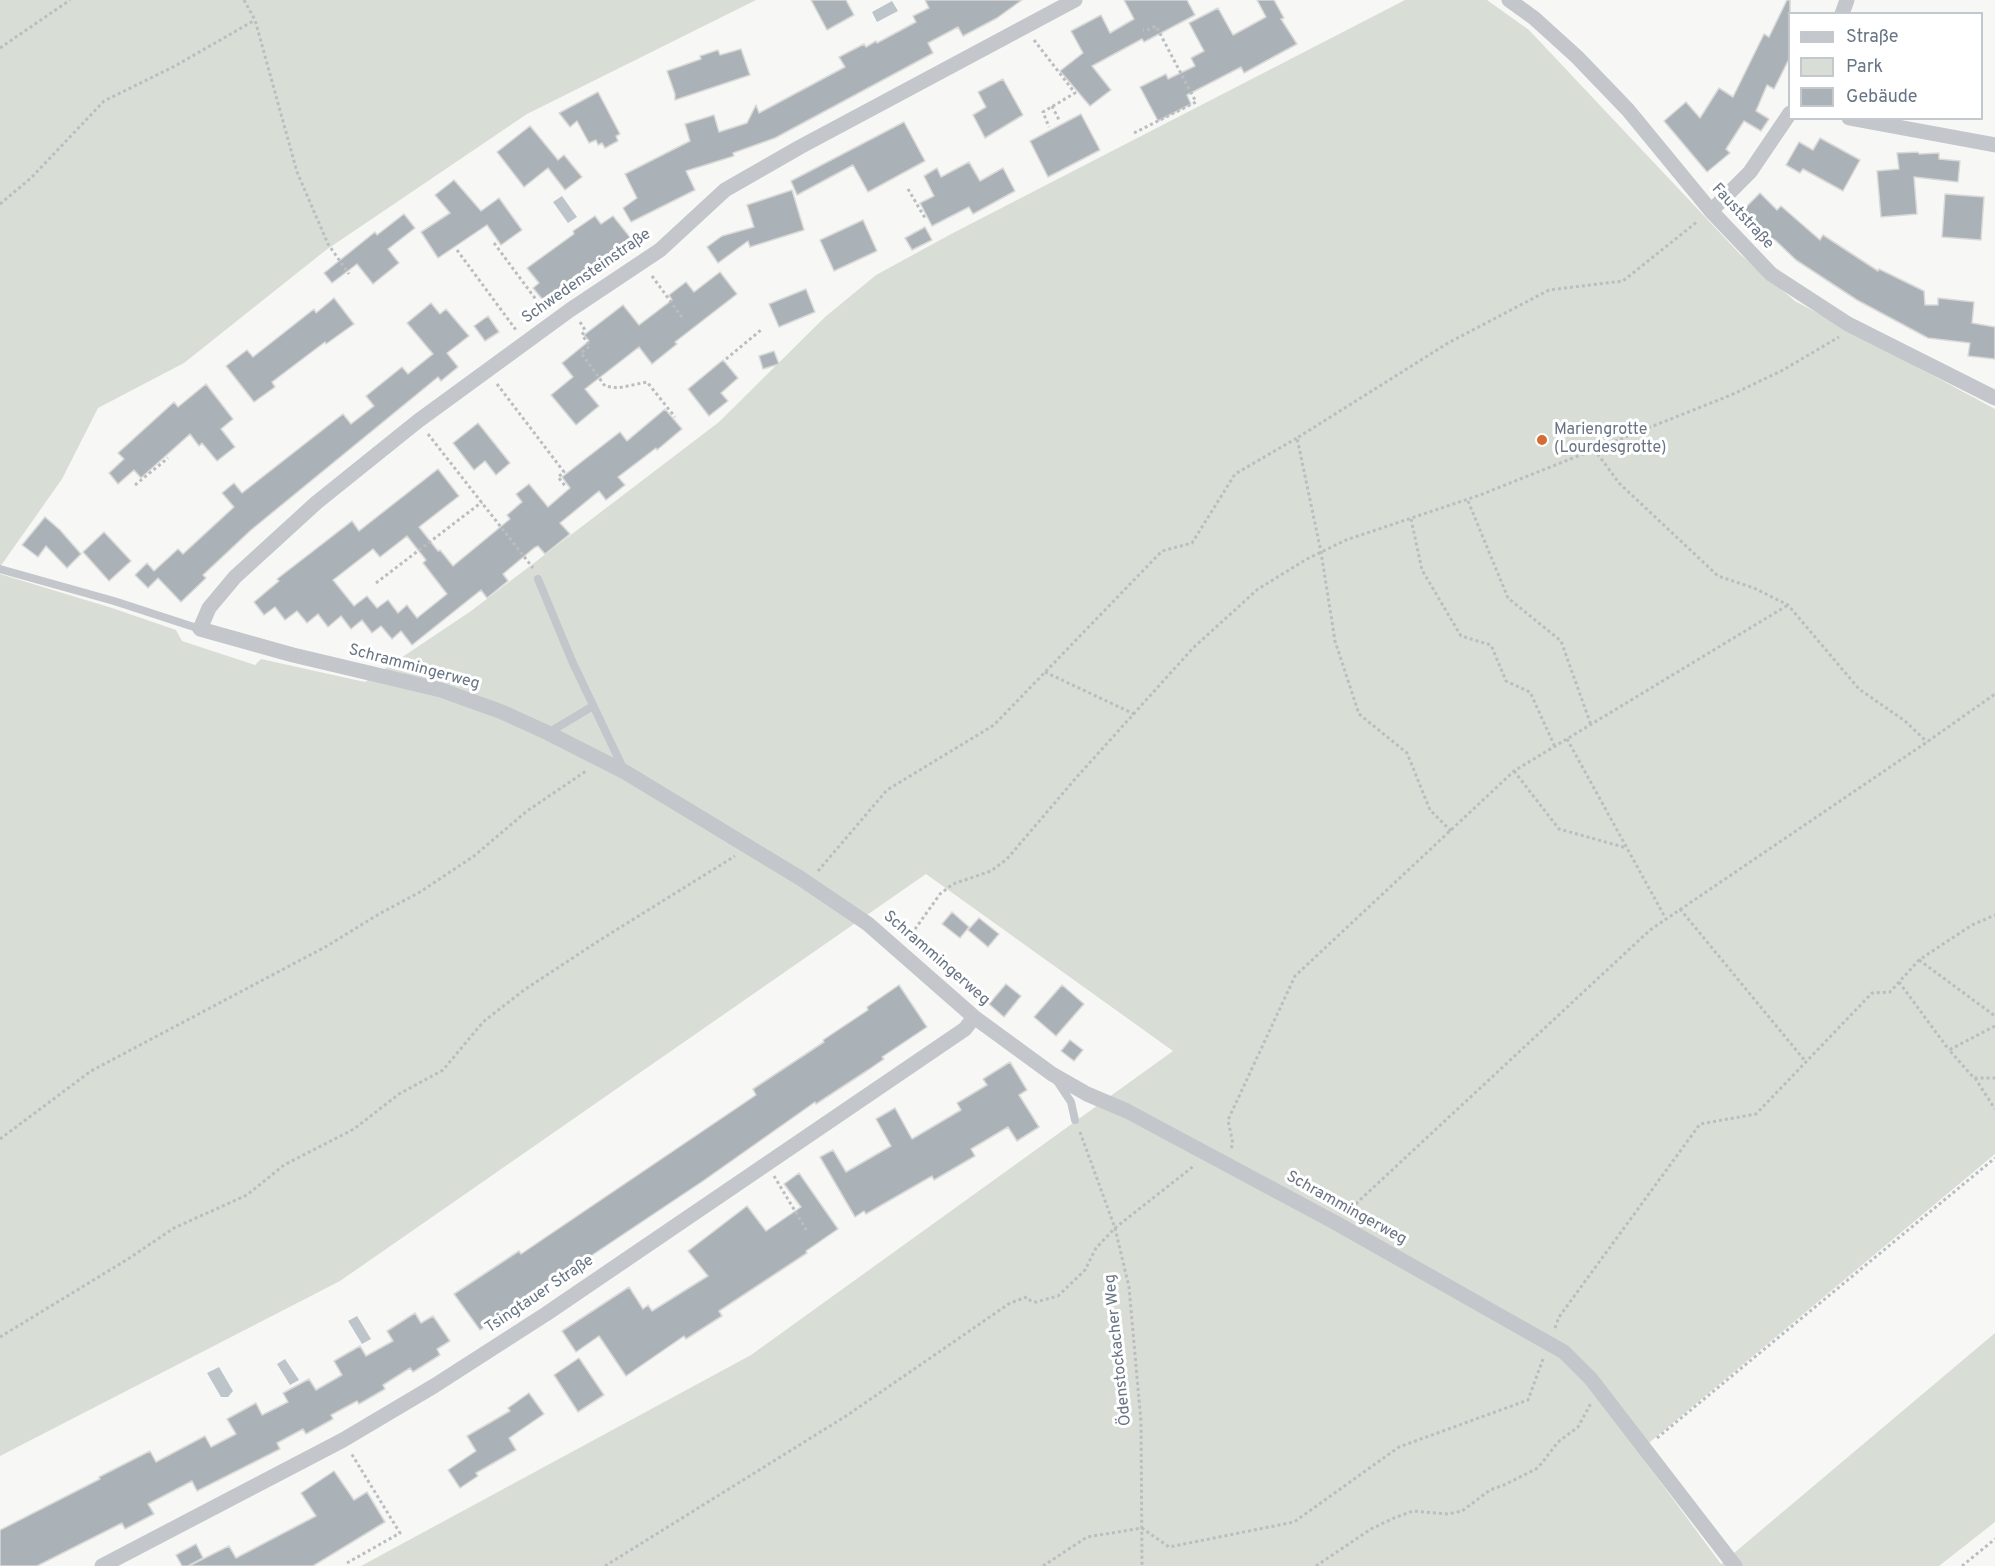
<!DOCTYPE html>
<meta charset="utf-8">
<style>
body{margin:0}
#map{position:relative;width:1995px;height:1566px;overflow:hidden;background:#f7f7f5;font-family:Overpass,sans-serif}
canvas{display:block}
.legend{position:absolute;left:1788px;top:12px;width:195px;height:108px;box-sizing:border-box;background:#fff;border:2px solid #c3c8ce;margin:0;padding:8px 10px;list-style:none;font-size:18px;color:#687584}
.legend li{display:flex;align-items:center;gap:12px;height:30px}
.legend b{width:30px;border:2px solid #c3c8ce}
</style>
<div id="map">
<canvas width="1995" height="1566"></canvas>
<ul class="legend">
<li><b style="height:8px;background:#c3c6ca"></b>Straße</li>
<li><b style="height:16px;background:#d8ded6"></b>Park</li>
<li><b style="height:16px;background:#aab1b7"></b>Gebäude</li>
</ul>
</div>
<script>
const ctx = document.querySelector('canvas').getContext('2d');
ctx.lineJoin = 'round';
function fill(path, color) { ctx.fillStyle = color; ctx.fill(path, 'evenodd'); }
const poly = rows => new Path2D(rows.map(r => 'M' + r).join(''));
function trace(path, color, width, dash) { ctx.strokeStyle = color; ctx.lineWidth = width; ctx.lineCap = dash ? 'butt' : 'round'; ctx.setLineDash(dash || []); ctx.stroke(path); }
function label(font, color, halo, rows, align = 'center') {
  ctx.font = font + ' Overpass,sans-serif'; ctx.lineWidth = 6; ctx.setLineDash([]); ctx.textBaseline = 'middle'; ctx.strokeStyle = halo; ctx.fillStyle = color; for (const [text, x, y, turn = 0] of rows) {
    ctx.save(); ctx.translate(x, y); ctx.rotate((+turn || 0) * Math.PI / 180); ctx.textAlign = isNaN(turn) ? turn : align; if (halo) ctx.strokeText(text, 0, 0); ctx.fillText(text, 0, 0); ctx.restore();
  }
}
fill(poly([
 [0,0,756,0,527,114,326,250,184,363,98,408,62,479,0,567],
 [1405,0,1487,0,1529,30,1740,254,1795,301,1995,409,1995,1154,1650,1442,1642,1457,1721,1564,1995,1333,1995,1522,1939,1566,361,1566,751,1355,1173,1051,926,874,340,1281,0,1456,0,574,112,608,176,630,182,641,255,665,261,659,365,682,471,611,719,422,825,317,876,275,953,233]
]), '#d8ded6');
fill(poly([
 [892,1,898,11,877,22,872,12],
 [562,196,577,217,568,223,553,202],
 [357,1316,371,1339,362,1344,348,1321],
 [285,1359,299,1380,290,1385,277,1364],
 [219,1367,233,1391,228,1397,221,1397,207,1373]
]), '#bdc5cb');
const building = poly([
 [811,0,846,0,854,15,827,30,811,0],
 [925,0,1022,0,997,18,963,36,958,27,928,43,933,53,775,138,733,153,734,156,686,171,695,190,631,222,623,208,637,198,625,174,690,141,685,124,714,115,719,132,747,123,756,105,759,113,845,67,839,57,864,44,866,47,876,41,877,43,916,22,913,16,929,8,925,0],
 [1124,0,1187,0,1195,15,1144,42,1142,39,1092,66,1111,90,1090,106,1060,71,1083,53,1071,31,1101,15,1110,33,1134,19,1124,0],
 [1257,0,1274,0,1284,18,1281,19,1297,44,1244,73,1241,67,1187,95,1191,104,1158,121,1140,87,1166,74,1168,79,1195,66,1191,58,1204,51,1189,23,1218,8,1233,35,1266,17,1257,0],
 [1787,0,1790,0,1790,57,1774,89,1767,85,1756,111,1769,119,1761,131,1744,121,1726,149,1730,153,1707,172,1664,121,1686,102,1700,118,1719,88,1733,97,1764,34,1769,37,1787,0],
 [741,49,750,75,675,100,675,94,667,71,701,59,700,56,718,50,720,55,741,49],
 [1003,79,1023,115,985,138,973,115,986,107,978,92,1003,79],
 [598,92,620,134,616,136,618,141,605,148,602,143,598,145,596,140,589,143,577,121,570,127,559,113,598,92],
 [1081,114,1100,150,1048,177,1030,141,1081,114],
 [904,122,925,161,868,192,853,165,797,195,791,181,904,122],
 [530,126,558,160,564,155,582,177,565,190,548,168,524,187,497,152,530,126],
 [1820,138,1860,160,1843,191,1803,169,1800,173,1786,165,1799,142,1813,150,1820,138],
 [1918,152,1919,154,1939,153,1939,159,1960,161,1958,182,1914,177,1917,214,1881,217,1877,171,1899,169,1897,153,1918,152],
 [969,162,980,181,1003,168,1015,191,973,214,969,207,932,226,920,203,934,196,924,176,937,168,941,177,969,162],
 [454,180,481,211,499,198,522,230,501,245,487,225,438,258,421,232,450,213,435,195,454,180],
 [792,190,804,230,750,247,748,241,718,263,707,247,722,236,754,227,747,205,792,190],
 [1760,193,1777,210,1781,206,1820,240,1823,235,1878,271,1879,269,1924,291,1925,305,1938,305,1938,298,1974,302,1972,323,1995,327,1995,359,1968,356,1970,343,1928,338,1857,300,1796,260,1775,240,1772,242,1740,213,1760,193],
 [1945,194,1984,197,1981,240,1942,237,1945,194],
 [404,214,415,228,388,249,399,263,373,284,357,264,332,283,324,273,375,232,377,235,404,214],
 [595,216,601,224,613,216,633,241,550,298,548,296,543,300,533,288,539,283,527,268,574,234,573,231,595,216],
 [863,220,877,251,834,271,820,240,863,220],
 [925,227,932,240,912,250,905,238,925,227],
 [720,272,737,294,675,342,677,344,652,364,639,347,585,389,599,406,576,425,551,395,573,377,562,363,589,341,584,335,623,305,639,325,672,300,669,295,686,282,694,292,720,272],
 [806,289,815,312,779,327,769,304,806,289],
 [334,298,354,324,326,344,325,342,313,351,272,382,275,387,254,402,226,366,247,350,253,357,314,309,316,313,334,298],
 [431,303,440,314,446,309,469,336,447,353,458,367,441,381,438,377,251,530,203,575,206,578,181,602,158,578,148,588,135,575,147,563,154,571,178,549,183,554,234,507,222,493,234,483,242,493,343,414,351,424,374,406,366,396,402,367,408,374,433,354,407,323,431,303],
 [488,316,499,332,485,341,474,326,488,316],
 [774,351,779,364,763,369,759,356,774,351],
 [723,360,738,378,721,393,728,401,709,416,688,389,723,360],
 [206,384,233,419,221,429,235,447,217,461,202,443,199,446,190,434,141,478,134,470,118,484,109,473,124,459,118,453,174,402,178,407,206,384],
 [665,409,682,429,657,450,656,448,618,477,625,485,606,500,599,491,560,523,570,534,545,554,538,546,534,548,503,574,508,581,487,598,481,590,412,645,401,631,392,639,381,626,372,633,362,620,351,629,341,616,328,627,318,614,307,623,297,611,285,620,275,607,264,615,254,602,279,581,277,579,352,521,359,531,438,469,459,496,419,527,438,551,440,550,453,566,510,519,507,515,522,502,516,494,529,484,548,507,570,488,562,477,620,432,627,441,665,409],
 [407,536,426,560,423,563,447,594,417,618,407,605,398,613,388,600,377,608,367,596,354,606,333,580,373,549,380,557,407,536],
 [478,423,510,463,496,475,485,461,474,470,453,443,478,423],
 [45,517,60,530,81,554,67,568,46,546,38,557,22,545,45,517],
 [104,532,131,561,109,581,83,552,104,532],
 [952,912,969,927,960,938,942,924,952,912],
 [979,918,999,934,988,947,968,930,979,918],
 [1006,984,1021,996,1004,1017,989,1004,1006,984],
 [899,985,927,1027,882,1057,884,1059,868,1070,816,1104,815,1102,703,1181,480,1330,454,1294,519,1251,521,1254,756,1095,753,1089,824,1042,823,1040,868,1010,867,1007,899,985],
 [1062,985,1084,1004,1056,1036,1034,1017,1062,985],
 [1070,1040,1083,1050,1074,1061,1061,1051,1070,1040],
 [1010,1062,1027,1090,1019,1095,1039,1127,1017,1141,1008,1127,971,1149,975,1156,934,1180,932,1176,866,1214,864,1211,855,1217,820,1157,833,1150,846,1172,891,1146,876,1119,895,1108,912,1139,961,1110,957,1103,987,1085,983,1079,1010,1062],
 [799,1173,838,1229,806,1251,807,1253,719,1311,722,1316,686,1339,684,1336,626,1376,599,1336,576,1352,562,1331,629,1287,643,1309,648,1305,652,1311,708,1276,688,1251,747,1206,766,1231,801,1207,784,1184,799,1173],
 [415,1313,421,1323,433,1316,450,1341,437,1349,440,1355,413,1372,410,1368,383,1385,385,1389,359,1404,357,1401,331,1415,333,1419,306,1434,303,1429,277,1443,280,1449,197,1491,192,1481,148,1504,154,1514,125,1529,122,1523,37,1566,0,1566,0,1530,100,1479,99,1477,150,1451,156,1462,205,1436,211,1447,236,1434,227,1419,256,1403,262,1415,288,1402,283,1393,309,1379,316,1390,342,1375,334,1361,360,1346,366,1356,393,1341,387,1331,415,1313],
 [579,1358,604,1395,578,1412,554,1375,579,1358],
 [529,1393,544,1414,509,1438,516,1450,476,1473,478,1476,460,1488,448,1470,476,1451,467,1436,510,1411,508,1408,529,1393],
 [334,1471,354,1500,367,1492,385,1522,313,1566,189,1566,229,1546,236,1558,316,1516,301,1493,334,1471],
 [196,1544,203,1558,188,1566,182,1566,176,1555,196,1544]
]);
fill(building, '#aab1b7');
trace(building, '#d9d9d7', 1.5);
trace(poly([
 [244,0,255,20,297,172,328,244,349,274],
 [1034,40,1075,93,1043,112,1049,127],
 [0,48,70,0],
 [1052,106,1060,122],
 [1134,133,1196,102,1156,26,1147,30,1143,30],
 [908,189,925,218],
 [0,204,31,178,104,101,175,66,255,20],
 [494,243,543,309],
 [457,250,516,330],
 [652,276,684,320],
 [580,322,585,330,582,335,590,346,581,353,605,386,618,388,647,382,675,417],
 [726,359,761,330],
 [497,384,564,472,558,477,566,487],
 [428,434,533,568],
 [1594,449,1619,483,1718,576,1754,588,1788,605,1859,689,1905,721,1927,742],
 [135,485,168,458],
 [1468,501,1508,598,1561,641,1591,725],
 [1411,519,1422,570,1461,636,1491,645,1506,681,1530,692,1555,747],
 [376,583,482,502],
 [1045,672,1134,714],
 [1567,739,1666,919],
 [1514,771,1559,829,1627,848],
 [1451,831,1430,810,1407,753,1359,714,1335,641,1321,552,1297,438,1448,343,1549,290,1623,281,1698,221],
 [818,871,887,790,994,725,1162,551,1192,543,1235,474,1297,438],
 [1680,909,1806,1062],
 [908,939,940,894,953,884,991,871,1007,859,1075,779,1193,648,1258,589,1307,559,1346,540,1480,495,1731,395,1783,370,1839,337],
 [1919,960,1995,1016],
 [1899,982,1949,1050],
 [1995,1026,1949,1050,1974,1078,1995,1078],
 [1975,1078,1995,1109],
 [1080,1132,1115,1228,1129,1287,1141,1422,1142,1566],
 [0,1139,91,1071,327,946,379,914,420,892,474,856,527,811,586,771],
 [1231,1148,1233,1144,1228,1120,1295,976,1514,771,1788,605],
 [774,1176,807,1231],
 [1347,1212,1650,930,1927,742,1995,694],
 [1555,1328,1559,1317,1700,1124,1756,1114,1872,993,1890,992,1919,960,1972,925,1995,915],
 [0,1337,128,1259,174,1228,247,1195,284,1165,354,1129,399,1094,443,1070,483,1022,524,990,600,940,735,856],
 [1657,1438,1995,1158],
 [347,1563,400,1533,351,1453],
 [605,1566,846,1416,1010,1303,1027,1297,1031,1301,1036,1302,1058,1296,1085,1270,1096,1248,1115,1228,1195,1165],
 [1043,1566,1087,1537,1142,1528,1169,1547,1294,1522,1399,1447,1528,1400,1543,1359],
 [1316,1566,1371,1529,1394,1518,1413,1511,1448,1514,1462,1511,1490,1490,1504,1485,1536,1469,1541,1464,1558,1442,1578,1427,1591,1403],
 [1962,1566,1995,1539]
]), '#bbbdc0', 3, [3, 3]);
trace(poly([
 [0,569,114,601,200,629],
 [538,579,572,661,623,768],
 [548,733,593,706],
 [1057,1081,1071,1102,1075,1120]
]), '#c3c6ca', 8);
trace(poly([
 [1075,0,800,147,725,190,660,250,570,310,418,421,316,503,235,577,209,608,200,629,293,655,441,690,502,712,548,733,625,772,800,878,868,924,974,1017,1052,1074,1087,1094,1127,1111,1336,1223,1564,1352,1591,1379,1735,1566],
 [1509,0,1534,18,1577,57,1628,110,1711,211,1771,274,1848,324,1995,398],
 [1842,14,1847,0],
 [1849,118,1995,145],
 [1711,211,1750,172,1790,113],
 [102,1566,343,1440,434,1386,546,1314,965,1029,974,1017]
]), '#c3c6ca', 15);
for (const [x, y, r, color] of [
 [1542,440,6,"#d86b34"]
]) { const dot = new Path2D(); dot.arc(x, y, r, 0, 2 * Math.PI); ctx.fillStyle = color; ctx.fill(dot); trace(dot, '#fff', 2); }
label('16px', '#687584', '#fff', [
 ["Fauststraße",1742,217,47],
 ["Schwedensteinstraße",587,277,-35],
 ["Schrammingerweg",414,668,15],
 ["Schrammingerweg",936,959,41],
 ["Schrammingerweg",1346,1209,29],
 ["Tsingtauer Straße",540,1295,-34],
 ["Ödenstockacher Weg",1119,1350,-96]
]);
label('16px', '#687584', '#fff', [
 ["Mariengrotte",1554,431],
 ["(Lourdesgrotte)",1554,449]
], 'left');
</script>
